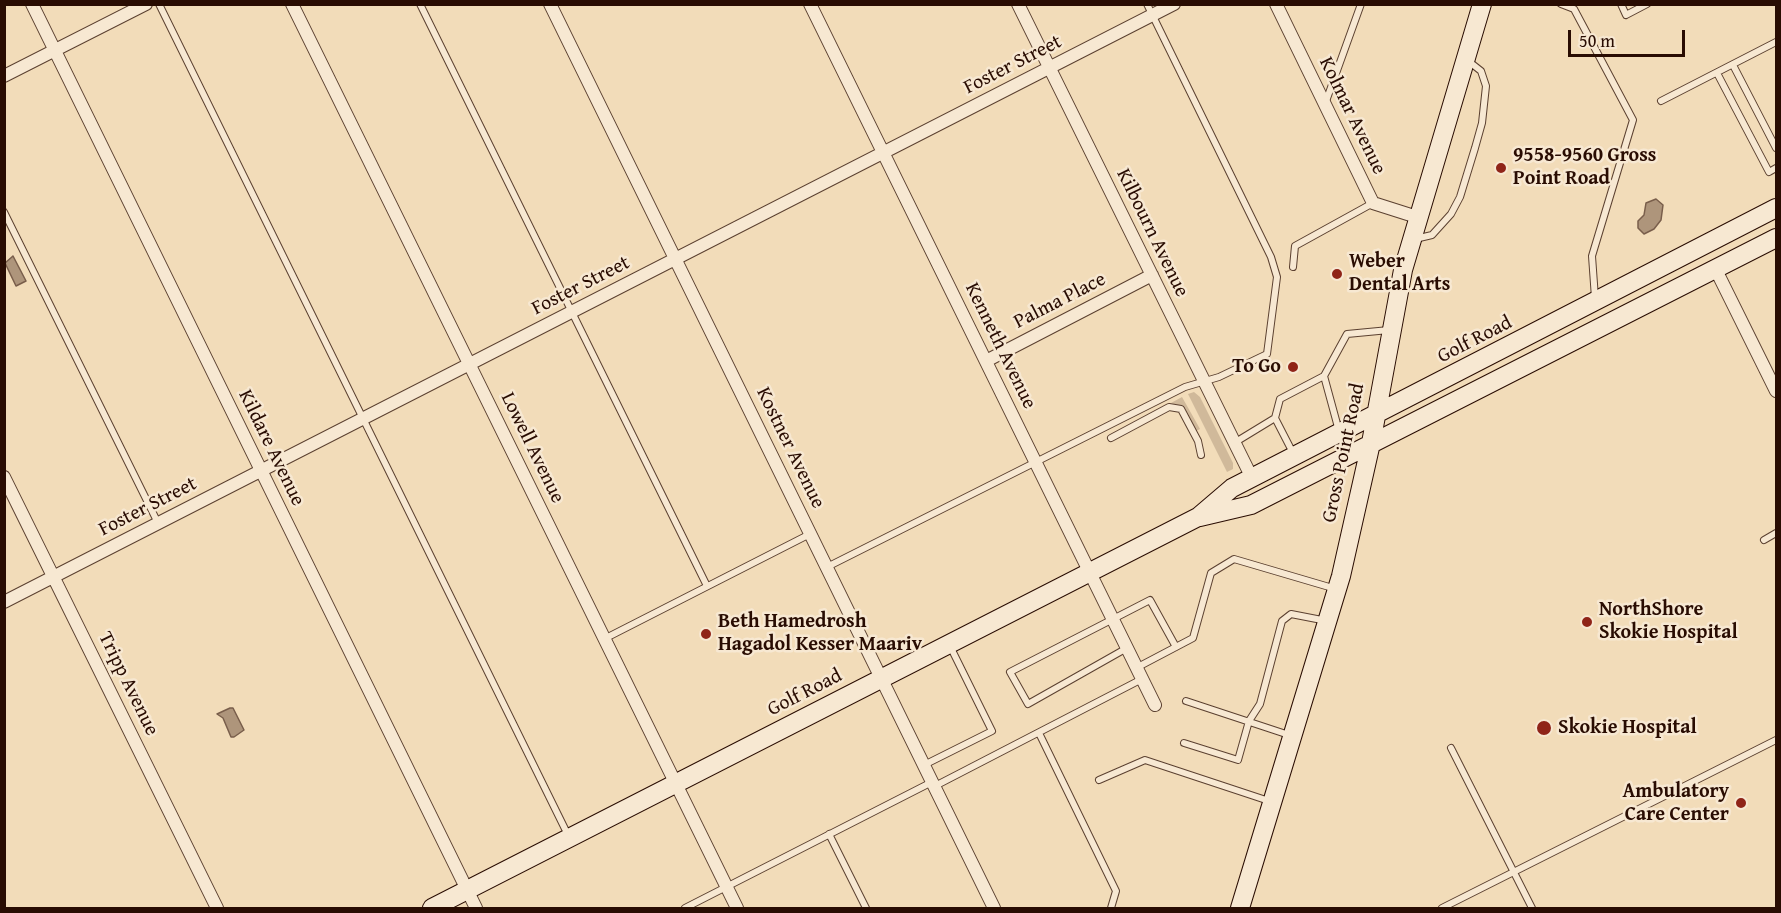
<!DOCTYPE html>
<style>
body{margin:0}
#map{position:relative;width:1781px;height:913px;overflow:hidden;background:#f2dcb9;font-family:"Gentium Book Plus",serif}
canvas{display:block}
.frame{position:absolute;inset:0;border:6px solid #290c02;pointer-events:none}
.scale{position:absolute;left:1568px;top:30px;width:117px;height:27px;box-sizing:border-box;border:3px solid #290c02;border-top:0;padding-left:8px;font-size:18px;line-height:21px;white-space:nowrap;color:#290c02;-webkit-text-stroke:4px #f7e8d2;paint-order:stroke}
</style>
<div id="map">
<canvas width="1781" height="913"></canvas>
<div class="frame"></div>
<div class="scale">50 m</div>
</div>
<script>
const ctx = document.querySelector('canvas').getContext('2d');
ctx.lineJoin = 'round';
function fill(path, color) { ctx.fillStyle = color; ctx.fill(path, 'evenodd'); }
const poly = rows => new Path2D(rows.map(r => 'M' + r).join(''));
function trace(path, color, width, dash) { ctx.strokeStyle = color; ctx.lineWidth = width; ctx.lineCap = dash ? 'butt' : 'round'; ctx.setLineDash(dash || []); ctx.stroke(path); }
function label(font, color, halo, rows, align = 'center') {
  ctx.font = font + ' "Gentium Book Plus",serif'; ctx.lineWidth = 5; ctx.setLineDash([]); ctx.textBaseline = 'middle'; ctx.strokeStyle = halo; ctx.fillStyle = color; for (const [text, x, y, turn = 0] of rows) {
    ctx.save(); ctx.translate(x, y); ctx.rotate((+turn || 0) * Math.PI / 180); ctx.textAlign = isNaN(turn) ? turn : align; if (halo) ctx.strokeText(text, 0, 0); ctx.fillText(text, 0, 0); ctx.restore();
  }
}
fill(poly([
 [1194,392,1200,397,1233,463,1233,469,1227,472,1188,394],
 [1182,397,1200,429,1196,431,1185,408,1171,403]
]), '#d0b99a');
const water = poly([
 [1656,199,1663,205,1661,220,1654,229,1644,234,1638,228,1638,221,1644,215,1646,203,1656,199],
 [13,256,26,281,16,286,5,263,13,256],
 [230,708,233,708,244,730,234,737,231,737,223,718,217,714,230,708]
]);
fill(water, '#ae957b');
trace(water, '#795e4b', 1.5);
const lane = poly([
 [159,4,568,835],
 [420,4,707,586],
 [1561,4,1574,9,1633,120,1592,256,1595,298],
 [1621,4,1626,15,1647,4],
 [1733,65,1776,148],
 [1717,73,1769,172,1776,168],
 [1661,101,1776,42],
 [1325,104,1361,4],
 [4,212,158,523],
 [1415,239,1432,235,1451,214,1460,197,1475,148,1482,123,1486,86,1481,71,1467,60],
 [1293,267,1295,246,1373,203],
 [1324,376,1339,431],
 [1111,438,1169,407,1181,409,1198,441,1201,455],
 [1234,443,1275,418],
 [1293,453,1275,418,1280,399,1324,376,1347,334,1389,330],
 [1764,540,1776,533],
 [827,567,1185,387,1219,377,1267,354,1277,277,1271,257,1147,4],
 [604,639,810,534],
 [1127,648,1028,704,1010,672,1150,600,1176,647],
 [1136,668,1193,638,1211,573,1234,559,1336,589],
 [1186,701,1289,735],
 [1039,733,1116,891,1111,908],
 [1184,743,1238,760,1249,721,1260,704,1282,621,1291,614,1327,621],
 [1451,748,1532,908],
 [924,765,992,731,950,646],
 [1099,780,1145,760,1269,801],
 [935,786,1142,679],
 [829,834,866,908],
 [685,908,932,782],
 [1442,908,1776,740]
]);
const street = poly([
 [32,4,476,908],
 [292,4,737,908],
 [550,4,994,908],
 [810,4,1155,705],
 [1018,4,1252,478],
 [1276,4,1373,203,1417,217],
 [4,76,146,4],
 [1715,268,1776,391],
 [986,361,1152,275],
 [4,477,217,908],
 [4,602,1174,4]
]);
const secondary = poly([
 [1200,517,1251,505,1776,238],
 [432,908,1198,517,1232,488,1776,208],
 [1240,908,1341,576,1371,443,1403,270,1482,4]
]);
trace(lane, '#5b4030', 8);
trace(street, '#5b4030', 14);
trace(secondary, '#290c02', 20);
trace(lane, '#f7e8d2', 6);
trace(street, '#f7e8d2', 12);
trace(secondary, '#f7e8d2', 18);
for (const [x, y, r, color] of [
 [1501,168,6,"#8f2418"],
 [1337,274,6,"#8f2418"],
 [1293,367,6,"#8f2418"],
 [1587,622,6,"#8f2418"],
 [706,634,6,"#8f2418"],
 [1544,728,8,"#8f2418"],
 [1741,803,6,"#8f2418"]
]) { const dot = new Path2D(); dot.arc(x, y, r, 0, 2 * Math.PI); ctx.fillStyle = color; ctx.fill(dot); trace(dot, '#f7e8d2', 2); }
label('20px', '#290c02', '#f7e8d2', [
 ["Foster Street",1013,65,-27],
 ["Kolmar Avenue",1352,116,64],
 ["Kilbourn Avenue",1152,233,64],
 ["Foster Street",581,286,-27],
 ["Palma Place",1060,301,-27],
 ["Golf Road",1475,340,-27],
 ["Kenneth Avenue",1000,346,64],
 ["Kildare Avenue",271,448,64],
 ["Lowell Avenue",532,448,64],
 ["Kostner Avenue",790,448,64],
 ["Gross Point Road",1344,453,-78],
 ["Foster Street",148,507,-27],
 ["Tripp Avenue",128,684,64],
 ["Golf Road",805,693,-27]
]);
label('bold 20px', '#290c02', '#f7e8d2', [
 ["9558-9560 Gross",1513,156],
 ["Point Road",1513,179],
 ["Weber",1349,262],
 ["Dental Arts",1349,285],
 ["To Go",1281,367,"right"],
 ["NorthShore",1599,610],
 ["Skokie Hospital",1599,633],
 ["Beth Hamedrosh",718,622],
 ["Hagadol Kesser Maariv",718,645],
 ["Skokie Hospital",1558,728],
 ["Ambulatory",1729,792,"right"],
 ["Care Center",1729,815,"right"]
], 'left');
</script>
